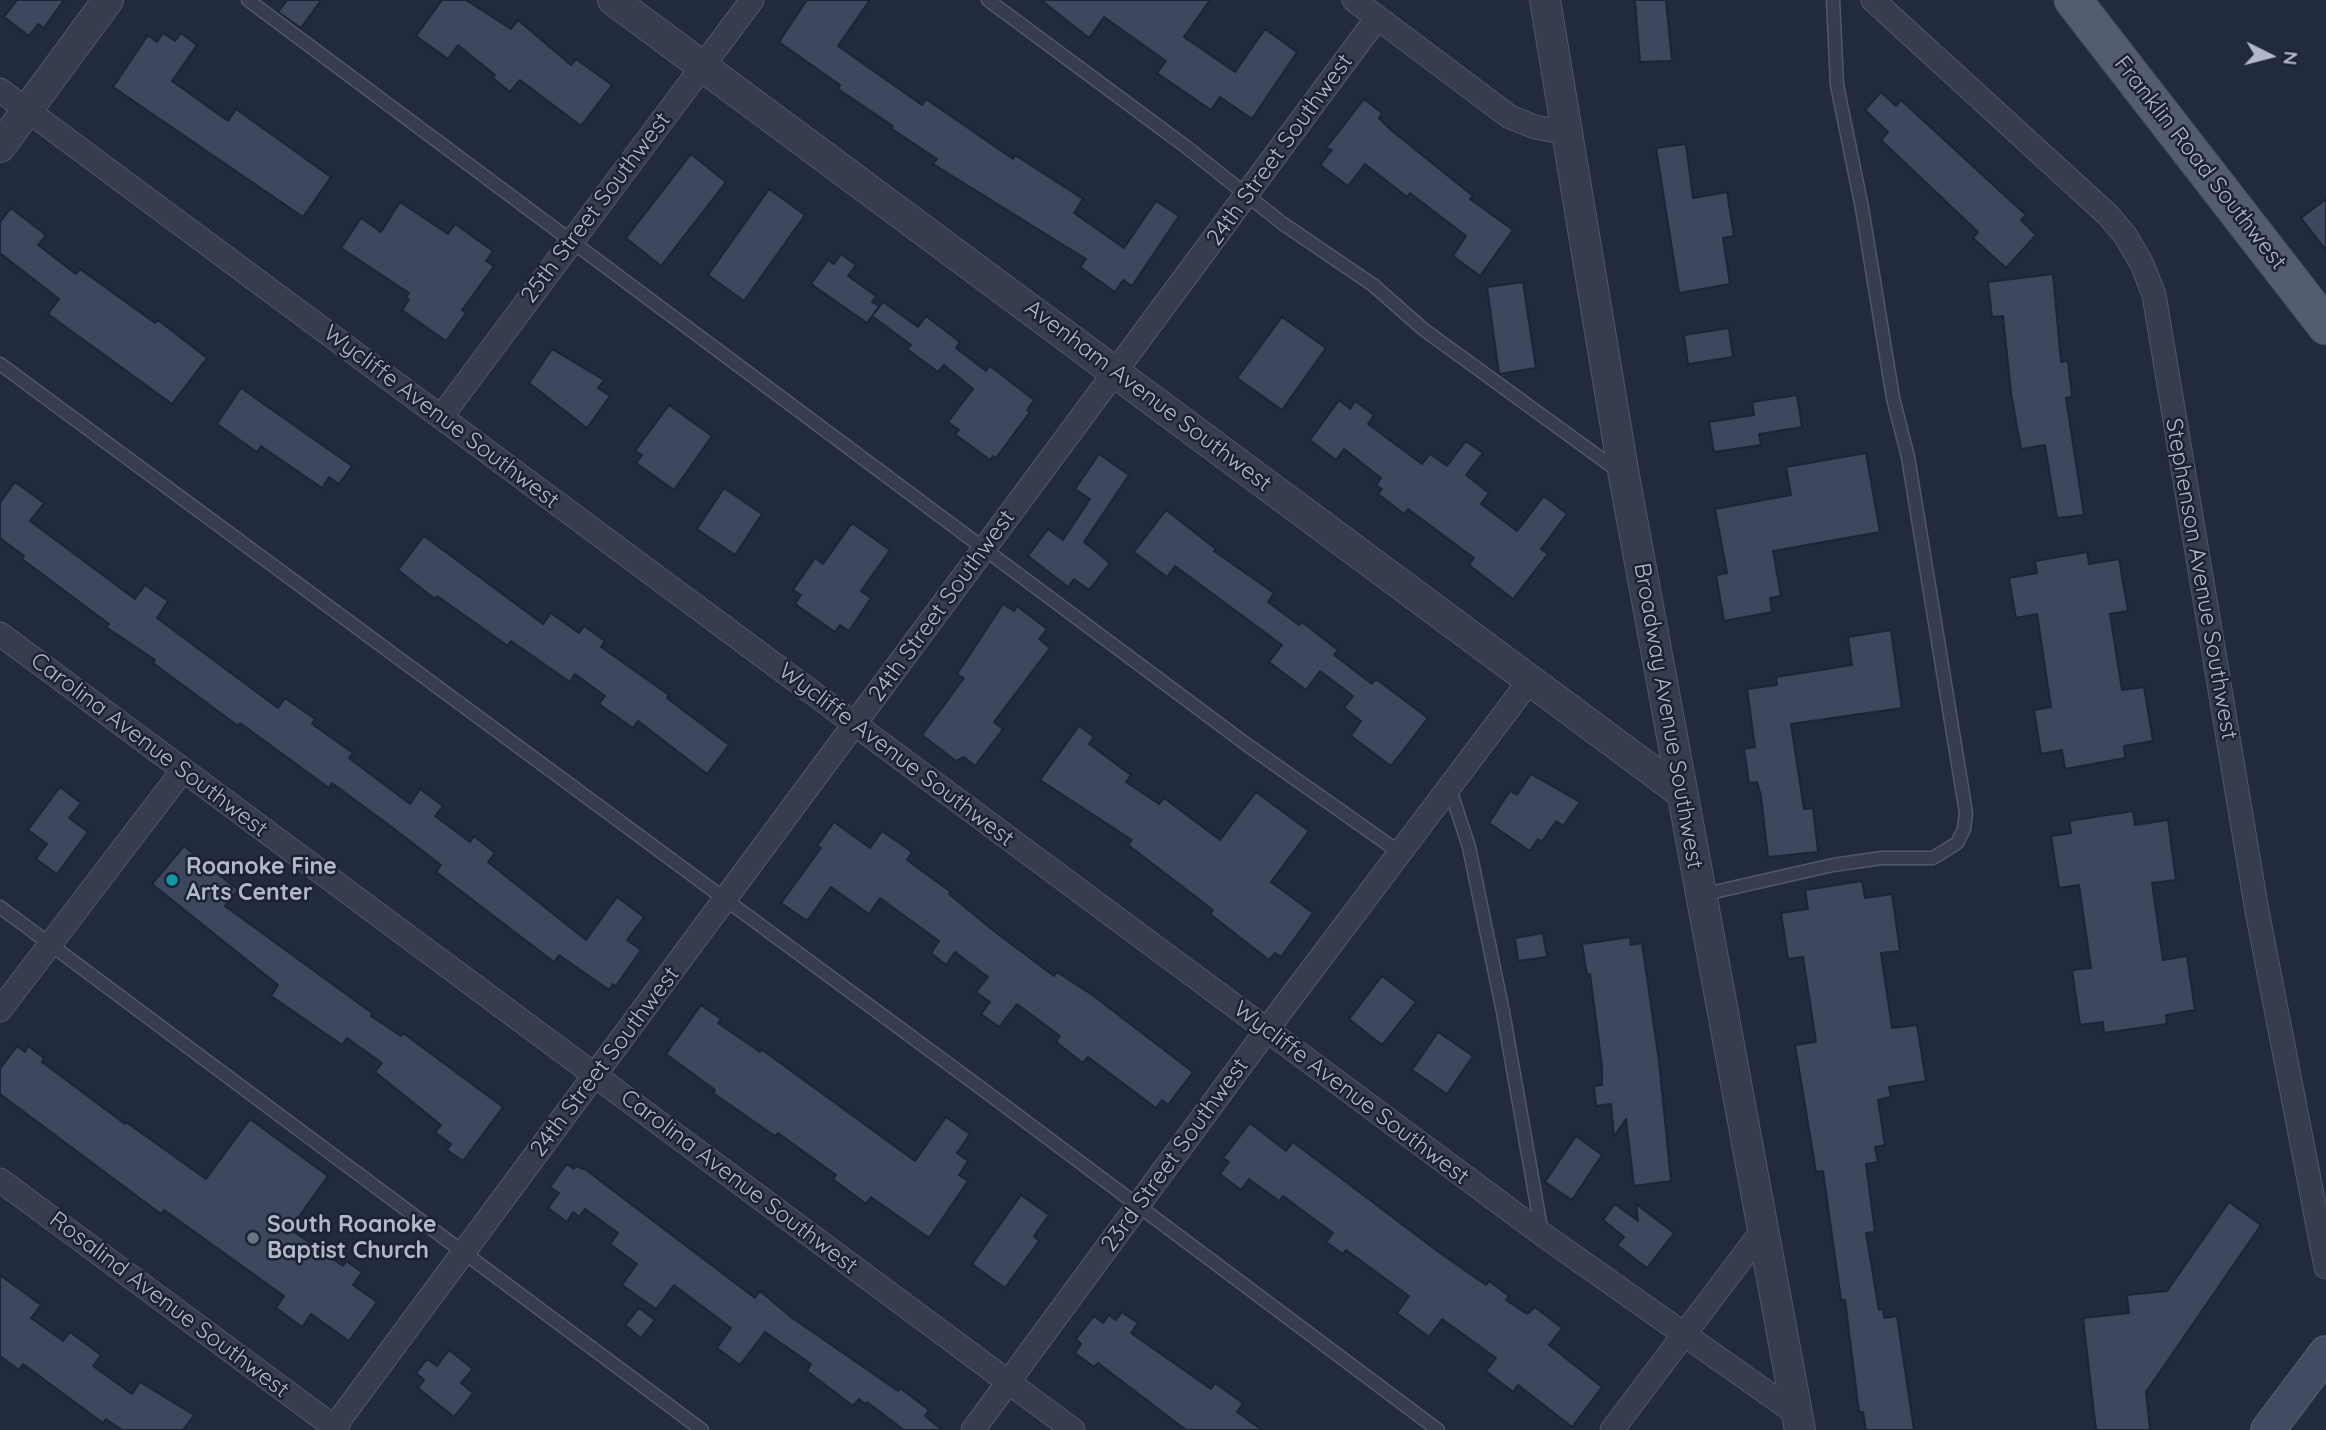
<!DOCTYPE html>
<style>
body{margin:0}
#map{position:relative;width:2326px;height:1430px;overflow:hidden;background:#222a3e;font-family:Quicksand,sans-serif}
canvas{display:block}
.north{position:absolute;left:2235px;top:21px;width:70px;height:70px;-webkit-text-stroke:5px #1b2233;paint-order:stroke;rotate:96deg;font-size:19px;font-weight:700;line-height:28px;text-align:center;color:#b1b8ca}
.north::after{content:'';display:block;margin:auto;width:24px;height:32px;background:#b1b8ca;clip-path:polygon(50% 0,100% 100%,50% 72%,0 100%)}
</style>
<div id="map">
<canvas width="2326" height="1430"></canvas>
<div class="north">N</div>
</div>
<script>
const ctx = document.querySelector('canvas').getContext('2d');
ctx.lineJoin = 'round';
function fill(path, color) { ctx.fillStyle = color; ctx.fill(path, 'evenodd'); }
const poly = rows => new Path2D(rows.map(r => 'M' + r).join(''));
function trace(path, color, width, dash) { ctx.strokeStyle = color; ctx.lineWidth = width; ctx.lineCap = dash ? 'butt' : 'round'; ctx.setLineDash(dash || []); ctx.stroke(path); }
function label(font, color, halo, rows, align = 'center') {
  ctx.font = font + ' Quicksand,sans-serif'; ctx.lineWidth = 5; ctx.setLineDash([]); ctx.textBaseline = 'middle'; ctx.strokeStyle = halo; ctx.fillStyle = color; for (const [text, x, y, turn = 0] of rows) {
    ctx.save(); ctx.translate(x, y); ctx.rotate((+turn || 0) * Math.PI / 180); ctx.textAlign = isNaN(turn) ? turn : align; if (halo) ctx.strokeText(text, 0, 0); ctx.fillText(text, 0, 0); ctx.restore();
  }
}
const building = poly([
 [17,0,64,0,44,28,38,24,29,36,4,17,17,0],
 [287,0,321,0,301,28,278,12,287,0],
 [442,0,466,0,511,29,518,20,571,65,576,59,612,85,581,126,520,80,510,92,493,78,495,75,458,45,448,59,416,36,442,0],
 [807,0,870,0,838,46,922,105,926,99,1013,159,1015,155,1083,199,1074,213,1124,248,1156,201,1179,216,1132,286,1123,280,1115,292,1080,267,1086,259,933,164,937,159,892,129,893,126,838,89,840,85,779,42,807,0],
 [1041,0,1210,0,1184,37,1235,72,1265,29,1297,52,1252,119,1220,97,1211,110,1157,73,1166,61,1104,17,1089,38,1041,0],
 [1635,0,1666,0,1672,61,1640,62,1635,0],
 [163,33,175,41,181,33,197,45,172,81,228,121,236,109,331,177,303,217,113,87,148,35,157,42,163,33],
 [1881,92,1896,106,1901,100,2026,215,2021,220,2036,235,2006,268,1973,238,1978,232,1881,140,1888,132,1865,110,1881,92],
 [1364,99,1382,113,1379,118,1391,130,1473,196,1470,199,1513,230,1480,276,1453,256,1466,236,1410,193,1407,197,1365,164,1348,186,1320,165,1332,150,1326,148,1364,99],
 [1686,144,1693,198,1727,192,1734,236,1723,238,1730,284,1679,293,1656,148,1686,144],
 [691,154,726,182,661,266,626,238,691,154],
 [769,189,805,215,744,301,708,275,769,189],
 [2326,199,2326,250,2301,218,2326,199],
 [400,202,448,234,455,224,493,251,486,261,494,266,462,310,466,313,446,341,402,310,409,300,406,297,409,293,341,248,361,218,381,232,400,202],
 [11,208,46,235,38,245,76,274,80,269,155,323,158,320,207,358,172,404,48,314,59,299,0,253,0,222,11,208],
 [841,254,856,265,848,276,876,296,872,302,879,306,873,315,883,302,918,327,926,316,960,342,956,348,986,371,990,366,1034,400,1027,410,1030,412,996,458,993,456,990,460,955,434,959,430,948,422,973,389,944,365,938,372,907,349,911,345,872,316,867,323,811,284,828,260,834,264,841,254],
 [2053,274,2061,362,2068,361,2072,397,2066,398,2084,515,2057,518,2045,445,2021,449,2011,393,2003,316,1992,317,1988,282,2053,274],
 [1523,282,1536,368,1499,374,1487,287,1523,282],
 [1282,317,1326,348,1282,410,1237,378,1282,317],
 [1729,328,1733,357,1688,364,1684,335,1729,328],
 [552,349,604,380,598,388,610,396,587,428,529,383,552,349],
 [241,388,352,466,339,484,329,477,322,488,261,446,257,452,217,424,241,388],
 [1797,395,1802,427,1759,434,1761,445,1714,452,1709,422,1754,415,1752,402,1797,395],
 [1339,400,1350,409,1355,401,1374,415,1368,424,1422,464,1430,454,1447,466,1466,441,1483,453,1466,475,1489,493,1481,504,1517,531,1544,496,1567,514,1541,549,1548,554,1513,599,1469,565,1474,558,1408,509,1404,514,1378,494,1382,489,1376,485,1381,478,1344,449,1336,460,1310,440,1339,400],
 [669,405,712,436,674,490,636,463,642,455,635,451,669,405],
 [1866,453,1880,532,1773,551,1781,596,1770,598,1772,612,1724,621,1716,575,1727,573,1715,509,1791,495,1786,467,1866,453],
 [1099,454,1129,475,1084,542,1110,563,1089,590,1074,579,1068,587,1028,556,1048,529,1063,540,1090,499,1075,489,1099,454],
 [15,482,44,503,30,521,135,599,145,585,168,601,157,618,278,708,285,698,315,719,312,724,353,753,349,758,410,804,420,789,443,806,435,816,470,842,474,836,495,853,488,862,586,940,617,897,644,917,627,940,641,950,616,986,613,984,609,990,559,955,554,962,436,872,441,865,393,828,332,783,329,788,240,723,238,726,153,663,155,660,106,627,109,624,22,559,24,556,0,538,0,503,15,482],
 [724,488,762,514,735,555,697,529,724,488],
 [1166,510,1216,549,1214,551,1274,593,1268,602,1299,625,1302,622,1338,650,1334,655,1372,684,1376,679,1428,718,1391,766,1351,736,1361,721,1344,708,1353,696,1320,671,1306,690,1269,662,1282,645,1175,566,1167,577,1134,552,1166,510],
 [852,523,890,550,861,591,871,598,849,631,840,625,835,632,795,604,801,595,793,590,815,558,823,564,852,523],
 [424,536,543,624,551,613,579,633,584,626,605,641,601,647,669,695,667,698,729,745,707,774,638,721,633,728,599,704,605,696,575,674,570,682,511,641,508,646,437,596,435,599,398,570,424,536],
 [2087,552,2089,564,2119,559,2128,611,2110,614,2122,690,2144,687,2153,741,2124,746,2125,758,2065,769,2062,750,2041,754,2034,710,2051,707,2037,614,2016,618,2009,578,2037,573,2035,561,2087,552],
 [1003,604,1014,611,1017,606,1047,629,1039,639,1050,648,994,722,1003,729,975,766,964,757,956,761,922,735,964,678,957,674,1003,604],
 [1891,630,1902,708,1791,724,1804,809,1813,808,1818,852,1768,857,1761,796,1757,782,1749,783,1744,749,1755,747,1747,689,1777,685,1776,677,1852,665,1848,637,1891,630],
 [1079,726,1094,737,1089,744,1131,775,1126,782,1159,804,1164,798,1220,840,1256,792,1309,831,1271,882,1313,913,1281,957,1275,953,1269,960,1210,914,1213,910,1128,845,1132,840,1040,780,1079,726],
 [1531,774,1580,802,1563,826,1556,821,1542,842,1538,839,1530,851,1489,823,1510,791,1517,795,1531,774],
 [60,787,81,803,69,818,88,832,57,874,36,859,47,844,28,830,60,787],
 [2133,811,2135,825,2168,820,2176,880,2152,883,2163,960,2187,956,2195,1010,2166,1015,2167,1024,2104,1033,2103,1022,2080,1025,2072,970,2091,968,2079,885,2059,888,2051,836,2071,833,2069,821,2133,811],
 [834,822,870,848,882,831,912,852,907,860,951,892,949,894,994,931,1054,976,1057,972,1091,994,1193,1072,1168,1105,1162,1100,1156,1108,1088,1057,1083,1063,1056,1042,1060,1036,1017,1004,999,1027,981,1014,990,1002,976,992,988,977,955,952,946,965,931,953,939,941,880,898,869,914,831,887,807,921,781,903,821,848,817,846,834,822],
 [184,846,238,890,225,906,372,1013,371,1016,401,1036,403,1033,503,1107,463,1161,447,1150,451,1144,435,1132,441,1125,375,1072,382,1063,347,1038,342,1045,271,996,278,985,152,884,184,846],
 [1862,881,1865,898,1892,894,1900,951,1881,953,1892,1028,1917,1025,1926,1081,1889,1087,1891,1097,1878,1100,1885,1145,1875,1147,1878,1162,1866,1164,1875,1232,1866,1233,1879,1310,1883,1309,1884,1318,1897,1316,1914,1430,1866,1430,1863,1412,1859,1412,1845,1300,1841,1300,1823,1171,1816,1172,1795,1045,1816,1042,1803,957,1788,959,1781,913,1808,909,1805,890,1862,881],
 [1543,933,1547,957,1518,961,1515,938,1543,933],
 [1630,937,1631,945,1642,943,1659,1061,1671,1181,1634,1186,1626,1119,1614,1137,1611,1104,1596,1106,1594,1086,1602,1085,1602,1067,1590,974,1587,975,1582,944,1630,937],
 [1382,976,1416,1002,1382,1045,1349,1019,1382,976],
 [701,1005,721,1019,718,1023,760,1052,761,1049,915,1161,946,1117,970,1134,957,1153,968,1161,959,1175,968,1181,929,1238,871,1197,866,1204,833,1179,836,1175,778,1133,775,1136,713,1093,715,1090,666,1054,701,1005],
 [1438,1032,1473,1056,1447,1094,1412,1070,1438,1032],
 [17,1046,25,1052,28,1046,44,1058,42,1062,125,1124,126,1122,206,1179,250,1119,328,1176,290,1229,343,1266,346,1261,362,1272,353,1285,377,1302,349,1341,311,1314,302,1327,276,1308,284,1296,164,1210,161,1214,0,1094,0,1069,17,1046],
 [1250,1123,1286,1151,1293,1142,1440,1253,1486,1285,1489,1281,1509,1296,1506,1300,1527,1314,1535,1307,1562,1328,1549,1345,1602,1387,1572,1427,1518,1385,1513,1392,1486,1371,1496,1358,1442,1319,1429,1337,1397,1313,1409,1296,1346,1250,1343,1254,1326,1242,1333,1233,1283,1196,1279,1201,1249,1179,1241,1190,1220,1174,1229,1162,1223,1158,1250,1123],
 [1576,1136,1602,1155,1572,1200,1545,1182,1576,1136],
 [567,1164,574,1169,576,1166,586,1170,755,1298,760,1291,791,1317,898,1391,900,1388,929,1410,925,1416,942,1430,904,1430,867,1402,865,1404,859,1399,853,1406,807,1371,811,1364,765,1332,740,1365,717,1348,731,1328,674,1285,656,1309,622,1285,637,1264,610,1244,618,1233,585,1209,579,1217,573,1212,567,1222,548,1208,559,1193,550,1187,567,1164],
 [1021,1195,1049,1215,1034,1236,1039,1241,1005,1288,972,1264,1021,1195],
 [2229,1202,2261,1225,2146,1392,2150,1430,2096,1430,2083,1318,2129,1313,2127,1295,2167,1291,2229,1202],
 [1615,1204,1638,1221,1636,1204,1674,1233,1647,1268,1617,1245,1624,1237,1603,1220,1615,1204],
 [0,1275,41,1305,31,1318,63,1341,70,1332,101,1355,93,1366,132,1394,140,1382,194,1415,183,1430,122,1430,106,1419,103,1423,23,1364,19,1370,0,1356,0,1275],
 [639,1308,655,1320,641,1338,625,1325,639,1308],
 [1122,1312,1138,1323,1131,1333,1211,1389,1215,1383,1243,1403,1237,1412,1262,1430,1186,1430,1098,1363,1094,1367,1075,1353,1081,1344,1076,1339,1094,1316,1103,1323,1109,1315,1116,1320,1122,1312],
 [449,1350,473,1369,461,1383,473,1393,454,1417,418,1388,424,1380,416,1373,427,1359,437,1366,449,1350]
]);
fill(building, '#3d485e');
trace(building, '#1d2435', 2);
const service = poly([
 [248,0,1250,747,1399,852],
 [988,0,1185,146,1282,223,1373,285,1423,329,1621,473],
 [0,364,989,1094,1438,1430],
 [1449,786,1469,847,1503,1012,1542,1234],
 [1701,895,1833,865,1882,858,1933,858,1957,843,1964,829,1966,813,1908,457,1893,398,1862,208,1837,85,1833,0],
 [0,907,702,1430]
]);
const minor = poly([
 [1354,0,1510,117,1535,127,1567,133],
 [1873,0,2108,215,2125,235,2142,264,2154,295,2257,911,2326,1267],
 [0,90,1542,1234,1797,1414],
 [441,417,752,0],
 [0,634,1073,1430],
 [0,1010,183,770],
 [0,1180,338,1430],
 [332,1430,1377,18],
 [973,1430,1283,1008,1530,680],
 [1612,1430,1763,1230]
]);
const tertiary = poly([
 [613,0,1682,793],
 [1545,0,1624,476,1800,1430],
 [0,147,108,0]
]);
const secondary = poly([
 [2268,1430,2326,1353]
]);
const primary = poly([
 [2073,0,2326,326]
]);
trace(service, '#515869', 15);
trace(minor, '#515869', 25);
trace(tertiary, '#515869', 32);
trace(secondary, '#515869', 36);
trace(primary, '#3f4657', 39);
trace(service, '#363d4e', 12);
trace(minor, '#363d4e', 23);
trace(tertiary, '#363d4e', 30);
trace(secondary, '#434b62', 33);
trace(primary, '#545c6f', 37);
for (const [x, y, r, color] of [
 [172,880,7,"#0f9aa8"],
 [253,1238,7,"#6b7280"]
]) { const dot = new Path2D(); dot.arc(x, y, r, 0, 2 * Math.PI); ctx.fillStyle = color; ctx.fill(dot); trace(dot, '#1b2233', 2.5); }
label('23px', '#b1b8ca', '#1b2233', [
 ["24th Street Southwest",1280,150,-54],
 ["Franklin Road Southwest",2200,163,52],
 ["25th Street Southwest",596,208,-53],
 ["Avenham Avenue Southwest",1148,396,37],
 ["Wycliffe Avenue Southwest",441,417,37],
 ["Stephenson Avenue Southwest",2201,579,80],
 ["24th Street Southwest",942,606,-54],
 ["Broadway Avenue Southwest",1668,716,80],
 ["Carolina Avenue Southwest",149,745,37],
 ["Wycliffe Avenue Southwest",896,755,37],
 ["24th Street Southwest",605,1062,-53],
 ["Wycliffe Avenue Southwest",1351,1093,37],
 ["23rd Street Southwest",1175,1155,-54],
 ["Carolina Avenue Southwest",739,1182,37],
 ["Rosalind Avenue Southwest",169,1305,37]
]);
label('bold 23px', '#b1b8ca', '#1b2233', [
 ["Roanoke Fine",186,867],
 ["Arts Center",186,893],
 ["South Roanoke",267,1225],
 ["Baptist Church",267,1251]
], 'left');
</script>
